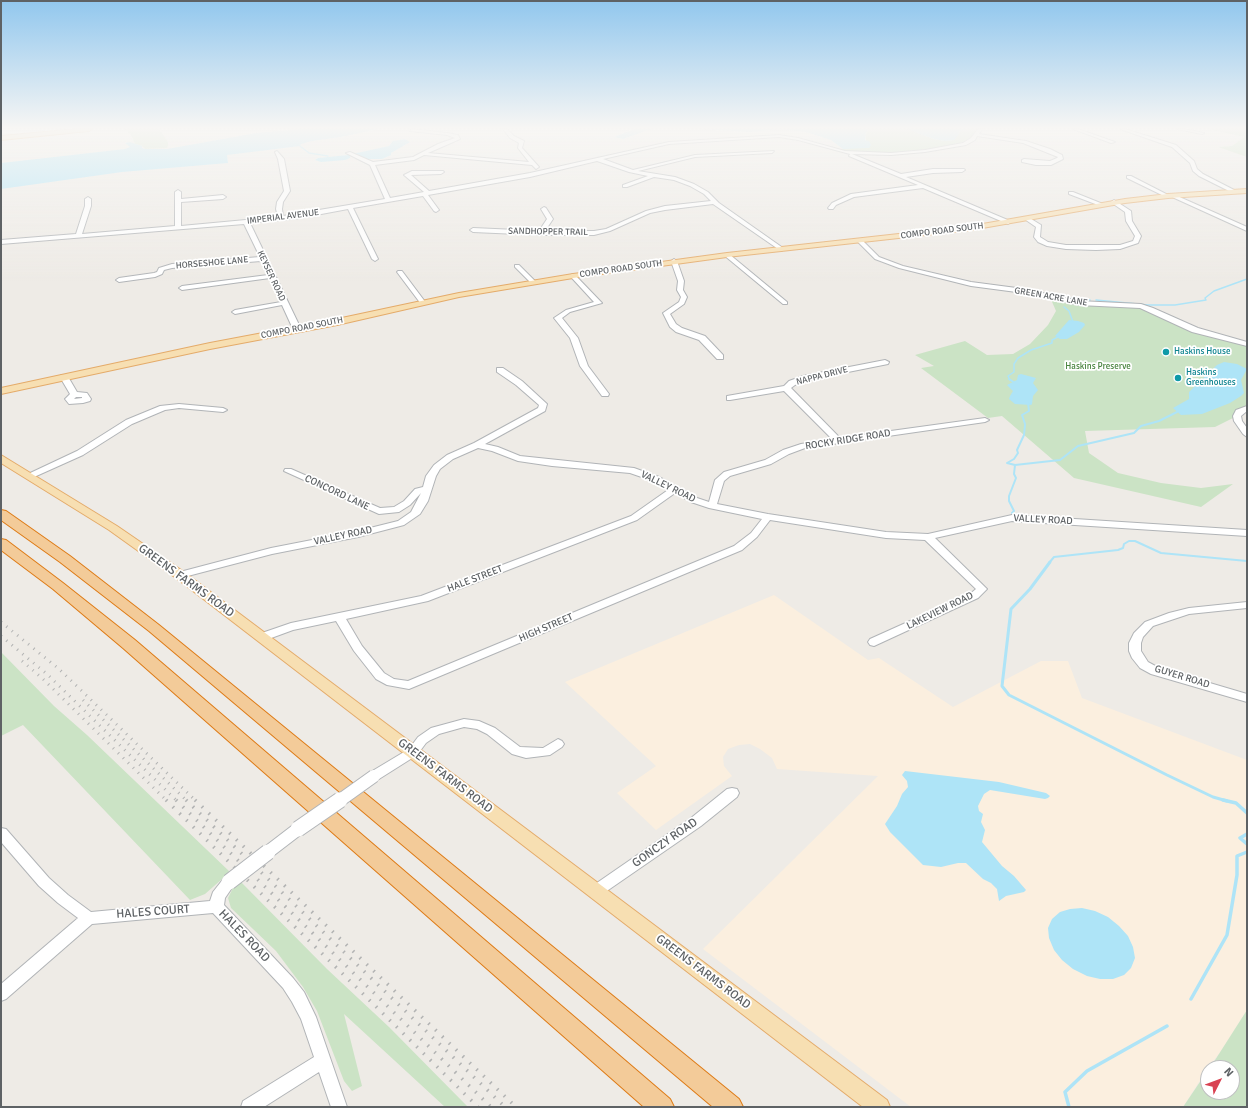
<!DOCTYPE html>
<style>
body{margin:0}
#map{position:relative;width:1248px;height:1108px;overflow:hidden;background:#eeebe6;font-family:Signika,sans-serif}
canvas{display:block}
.frame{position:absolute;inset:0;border:2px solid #5e6265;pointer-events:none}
.north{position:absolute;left:1200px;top:1060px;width:40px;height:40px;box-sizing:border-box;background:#fff;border:1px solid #bfc0c1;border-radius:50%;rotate:48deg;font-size:11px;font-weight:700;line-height:16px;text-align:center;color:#5e6265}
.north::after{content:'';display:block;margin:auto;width:14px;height:18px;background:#d94252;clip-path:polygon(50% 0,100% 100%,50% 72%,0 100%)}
</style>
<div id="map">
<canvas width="1248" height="1108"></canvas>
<div class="frame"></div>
<div class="north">N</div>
</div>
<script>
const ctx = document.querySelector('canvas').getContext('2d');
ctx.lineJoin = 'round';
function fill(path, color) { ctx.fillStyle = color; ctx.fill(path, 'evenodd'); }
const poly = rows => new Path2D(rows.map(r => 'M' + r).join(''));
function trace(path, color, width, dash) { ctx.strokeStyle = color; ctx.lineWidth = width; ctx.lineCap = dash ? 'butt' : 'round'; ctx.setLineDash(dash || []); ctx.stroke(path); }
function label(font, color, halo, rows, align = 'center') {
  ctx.font = font + ' Signika,sans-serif'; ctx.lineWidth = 3.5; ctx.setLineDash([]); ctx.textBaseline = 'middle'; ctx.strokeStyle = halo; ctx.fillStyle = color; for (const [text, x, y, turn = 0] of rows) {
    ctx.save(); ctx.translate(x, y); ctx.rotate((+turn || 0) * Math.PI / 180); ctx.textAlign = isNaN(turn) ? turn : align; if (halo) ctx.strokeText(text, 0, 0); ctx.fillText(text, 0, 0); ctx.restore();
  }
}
fill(poly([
 [774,595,868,660,879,658,953,707,1041,661,1068,661,1082,698,1247,760,1247,1010,1221,1051,1208,1068,1183,1107,911,1107,703,949,878,776,777,769,772,758,760,749,750,744,739,745,728,749,723,757,724,766,732,776,656,830,617,793,656,766,565,682]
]), '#fbefdf');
fill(poly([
 [125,129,159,129,168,142,168,146,167,148,145,149,142,146,135,144,131,135],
 [869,129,907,129,934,139,945,141,954,140,959,132,962,129,977,129,970,138,964,142,929,149,885,153,845,152,838,150,866,141,866,133],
 [1208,129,1247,129,1247,157,1218,147,1232,146,1244,137],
 [1050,297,1087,304,1141,306,1195,330,1247,344,1247,408,1237,416,1215,427,1085,431,1089,453,1118,473,1161,483,1201,488,1233,484,1201,507,1074,478,1002,416,988,418,921,368,934,366,915,355,965,341,987,355,1013,354,1030,344,1048,325,1056,311],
 [1,652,54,706,87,735,230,872,205,894,190,900,23,725,1,736],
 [241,882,327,969,389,1027,468,1107,445,1107,344,1014,362,1086,352,1091,344,1081,317,1011,303,987,276,951,231,908,228,898,233,888],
 [1247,1010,1247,1107,1183,1107,1208,1070,1208,1092,1232,1092,1232,1068,1210,1068]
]), '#cbe3c5');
fill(poly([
 [300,129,378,129,341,137,312,141,301,144,300,146,227,155,228,163,122,172,1,189,1,163,125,149,130,147,125,143,130,142,142,146,142,148,145,149,167,149,256,133],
 [634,129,651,129,623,139,614,137],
 [697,129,780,129,751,132],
 [780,129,869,129,866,133,865,140,869,141,871,145,869,148,866,148,843,149,831,140,806,132],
 [907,129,965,129,959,132,960,133,954,140,945,141,934,139],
 [405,139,410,142,391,153,391,155,382,159,365,159,357,154,350,156,350,158,345,160,321,162,315,160,318,158,348,155,389,146,393,141],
 [1069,320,1078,321,1084,323,1085,325,1079,332,1067,339,1060,339,1055,336],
 [1224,362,1237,364,1247,369,1241,380,1244,393,1241,396,1230,403,1202,414,1181,415,1173,408,1189,399,1189,392,1217,365],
 [1021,374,1036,378,1033,383,1038,390,1033,396,1032,404,1031,405,1015,404,1009,399,1010,396,1013,391,1007,385,1017,380,1018,375],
 [905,771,999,782,1046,793,1050,796,1048,798,1045,799,990,790,984,794,978,806,979,811,983,814,981,822,985,830,982,842,1002,866,1014,876,1026,890,1024,892,1006,896,999,901,997,889,991,883,983,879,966,863,958,863,941,867,923,865,890,832,885,824,897,806,902,794,908,787,907,781,902,775],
 [1082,908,1095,911,1108,917,1119,926,1128,936,1133,947,1135,958,1131,968,1124,975,1113,979,1100,979,1087,976,1073,969,1062,960,1054,950,1049,938,1048,928,1052,919,1060,912,1070,909]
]), '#aee4f7');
trace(poly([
 [300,146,309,153,328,156],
 [1070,300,1072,298,1090,300],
 [1096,300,1148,305,1175,305,1206,300,1205,298,1214,291,1247,279],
 [1064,307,1069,311,1073,322],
 [1010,380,1008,376,1014,372,1014,364,1018,358,1031,350,1052,343,1052,340,1060,336]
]), '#aee4f7', 1.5);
trace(poly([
 [1009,379,1015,383],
 [1025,424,1022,415,1029,411,1028,403],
 [1015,465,1007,463,1014,459,1018,453,1017,450,1024,435,1025,425],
 [1012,513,1014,511,1009,501,1009,496,1016,478,1014,474,1015,465,1060,460,1078,446,1134,433,1141,426,1159,421,1177,412],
 [1049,563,1054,557,1118,550,1123,548,1124,544,1129,541,1135,541,1161,553,1247,561]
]), '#aee4f7', 2);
trace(poly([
 [1050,562,1030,589,1011,609,1002,686,1009,695,1167,775,1213,797,1227,801]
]), '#aee4f7', 3);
trace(poly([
 [1223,800,1236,803,1247,813],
 [1247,834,1240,838,1247,844],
 [1191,999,1227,935,1237,875,1237,856,1247,852],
 [1069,1107,1065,1092,1087,1071,1167,1026]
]), '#aee4f7', 3.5);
const minor = poly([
 [412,129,447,133,458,135,460,139,428,153,529,162,518,148,519,143,510,138,503,129,507,129,514,136,524,141,522,148,539,167,536,169,532,165,424,155,414,160,375,165,390,198,424,192,404,175,412,171,443,171,444,172,441,174,411,175,429,191,530,173,669,142,779,135,798,138,845,151,891,153,925,150,963,143,971,138,978,129,982,129,979,134,1026,141,1050,149,1062,155,1063,159,1051,165,1036,165,1022,162,1022,160,1024,159,1050,161,1057,158,1058,157,1023,143,977,136,975,140,966,145,925,152,891,155,852,154,901,174,933,169,964,169,965,170,962,172,933,173,906,177,1010,221,1011,222,1008,224,923,188,854,197,836,205,833,209,829,209,828,208,832,203,851,194,918,185,849,156,850,154,798,140,779,137,669,144,603,159,633,170,695,155,774,151,772,153,695,157,638,171,675,177,694,184,708,192,719,203,783,248,783,250,781,251,713,204,665,210,650,213,610,231,594,235,541,235,473,232,470,230,473,228,539,231,547,219,541,209,544,207,546,208,553,219,545,231,594,231,606,229,646,211,665,206,711,201,704,194,690,186,674,180,654,177,627,187,623,187,623,185,648,176,629,172,597,161,530,177,428,195,439,210,436,212,434,211,423,196,353,208,378,259,375,261,372,259,348,209,300,218,250,223,301,329,297,331,293,329,282,305,235,314,232,312,235,310,281,302,270,278,182,290,179,288,182,286,268,275,261,261,172,268,164,270,162,274,155,277,119,282,116,280,119,278,154,273,157,272,159,268,172,264,260,257,244,224,1,244,1,240,76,234,85,206,85,199,88,197,91,199,91,206,82,234,175,226,175,192,178,190,181,192,181,199,223,195,226,197,223,199,181,202,181,226,278,217,276,209,277,202,284,191,278,159,275,152,277,151,284,159,290,191,283,202,282,209,283,216,385,199,370,165,346,153,350,152,373,162,413,157,438,144,455,138,447,135,410,131,412,129],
 [1073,129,1078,129,1115,142,1111,143,1073,129],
 [1120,129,1125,129,1176,145,1194,161,1197,169,1203,174,1238,192,1233,193,1199,176,1193,171,1190,163,1172,147,1120,129],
 [1177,129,1184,129,1204,133,1202,134,1177,129],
 [1127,176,1131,176,1170,196,1175,195,1247,227,1247,231,1170,196,1166,197,1127,178,1127,176],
 [1069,192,1073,192,1103,204,1098,205,1069,194,1069,192],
 [1114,200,1131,211,1132,221,1141,236,1138,243,1120,249,1096,250,1066,249,1047,246,1038,242,1034,237,1036,227,1023,218,1028,217,1041,225,1040,237,1048,242,1066,245,1120,245,1133,241,1135,236,1126,221,1125,212,1112,203,1111,202,1114,200],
 [858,240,862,240,879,257,903,266,971,282,1024,289,1079,301,1141,304,1153,308,1198,328,1247,342,1247,346,1192,332,1140,308,1079,305,1024,293,971,286,899,268,875,259,858,242,858,240],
 [725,254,729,254,787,302,787,304,783,304,725,256,725,254],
 [674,259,677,261,684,281,683,290,687,297,684,304,670,314,676,324,682,328,705,336,723,355,723,359,717,359,699,340,676,332,670,327,663,313,679,302,681,297,677,290,678,281,671,261,674,259],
 [515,265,519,265,536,282,536,284,532,284,515,267,515,265],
 [398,271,402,271,426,303,425,304,421,304,397,272,398,271],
 [573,274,575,275,602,303,570,312,562,318,578,338,588,366,609,394,608,396,602,396,580,366,570,338,554,318,566,310,594,302,571,277,571,275,573,274],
 [885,360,889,362,888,364,808,380,795,385,791,388,840,438,985,418,989,420,985,422,805,448,789,454,771,464,730,476,724,481,717,504,768,514,886,532,928,534,1012,515,1247,530,1247,536,1012,521,935,538,987,589,978,598,874,646,870,645,868,642,870,639,970,594,976,589,925,540,886,538,770,520,757,537,742,550,409,689,387,685,376,679,354,651,336,621,293,630,263,641,259,640,257,637,259,634,291,623,421,596,631,516,668,490,653,481,630,473,552,466,518,461,492,451,478,448,453,459,440,469,436,476,428,501,420,514,404,525,358,537,272,554,180,578,175,575,176,573,271,548,358,531,398,521,411,512,421,493,410,505,399,512,379,514,284,471,285,469,291,469,380,508,394,507,404,501,415,489,423,487,426,476,434,465,447,455,474,443,538,408,539,405,516,385,497,372,497,368,503,368,522,381,547,404,545,411,485,444,498,447,520,456,634,468,659,477,697,498,709,502,715,480,724,472,765,460,783,450,801,444,832,439,784,391,730,400,727,400,727,396,784,386,789,381,803,376,885,360],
 [675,493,691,502,709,508,762,519,751,533,734,546,408,681,394,679,384,673,362,646,346,619,428,601,637,520,675,493],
 [61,375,67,375,77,392,87,393,91,399,90,401,83,403,69,404,65,399,70,394,60,377,61,375],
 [76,397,82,397,82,398,74,399,76,397],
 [179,404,223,408,227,410,223,412,179,408,165,410,132,424,83,455,34,477,31,478,26,475,77,451,126,420,160,406,179,404],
 [1247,406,1247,411,1241,416,1242,421,1247,428,1247,437,1243,434,1234,421,1233,416,1236,410,1247,406],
 [1247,602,1247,608,1189,614,1153,626,1143,637,1141,643,1141,651,1148,662,1159,668,1247,694,1247,702,1151,674,1140,668,1132,658,1129,651,1129,643,1134,633,1145,622,1169,613,1189,608,1247,602],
 [464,719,479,721,495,728,520,747,543,748,558,739,562,741,564,744,562,747,550,755,526,758,512,754,487,734,477,729,464,727,439,734,426,743,417,755,379,779,374,781,369,779,368,776,369,773,409,749,418,737,431,728,464,719],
 [732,788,737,789,739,793,737,797,701,826,601,895,596,897,591,895,589,891,591,887,691,818,727,789,732,788],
 [298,824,303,825,305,829,303,833,273,856,268,858,263,856,261,852,263,848,293,825,298,824],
 [1,828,6,829,49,878,68,895,91,912,210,901,213,892,224,878,229,876,234,878,236,882,225,898,224,905,293,978,304,992,316,1017,347,1107,331,1107,319,1072,264,1107,241,1107,243,1101,314,1057,301,1019,292,1002,283,988,213,913,92,924,6,999,1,1001,1,984,78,918,58,903,39,886,1,842,1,828]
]);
const major = poly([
 [77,129,92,129,89,131,1,140,1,136,77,129],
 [1247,189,1247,193,1168,198,1125,203,971,230,727,257,573,278,459,297,337,325,210,349,1,394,1,388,210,343,337,319,459,293,573,274,727,253,971,226,1125,199,1168,194,1247,189],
 [1,455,117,526,184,572,887,1100,890,1107,863,1107,176,578,109,530,1,463,1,455]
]);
const highway = poly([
 [1,510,6,511,70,556,159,625,739,1099,743,1107,713,1107,149,631,60,562,1,520,1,510],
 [1,539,6,540,63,583,135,640,670,1099,674,1107,644,1107,123,648,53,589,1,550,1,539]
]);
trace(minor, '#b1b4b7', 2);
trace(major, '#e4ab6a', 2);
trace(highway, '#de7b16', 2);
fill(minor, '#fff');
fill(major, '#f7dfb2');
fill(highway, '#f3cb99');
trace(poly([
 [1,622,59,669,196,801],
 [1,636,48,675,177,801],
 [22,661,42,678,167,801],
 [83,700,187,801]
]), '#b2b3b3', 3, [1, 6]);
trace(poly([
 [166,800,478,1107],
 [176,800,491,1107],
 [186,800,505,1107],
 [195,800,516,1107]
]), '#b2b3b3', 3.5, [1.5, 8]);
const minorBridgeFar1 = poly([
 [339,801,374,776]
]);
const minorBridge = poly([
 [298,829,340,800],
 [229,882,268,852]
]);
trace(minorBridgeFar1, '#b1b4b7', 14, []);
trace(minorBridge, '#b1b4b7', 17, []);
trace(minorBridgeFar1, '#fff', 12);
trace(minorBridge, '#fff', 15);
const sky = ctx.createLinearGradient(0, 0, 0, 284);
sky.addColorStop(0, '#91c7ee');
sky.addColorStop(0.45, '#f7f6f4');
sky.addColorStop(1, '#f7f6f400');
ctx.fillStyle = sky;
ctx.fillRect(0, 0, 1248, 284);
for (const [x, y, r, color] of [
 [1166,352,4,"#0f9aa8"],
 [1178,378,4,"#0f9aa8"]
]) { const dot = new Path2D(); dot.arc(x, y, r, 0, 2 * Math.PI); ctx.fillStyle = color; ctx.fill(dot); trace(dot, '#fff', 1.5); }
label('9px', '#5e6265', '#fff', [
 ["IMPERIAL AVENUE",283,217,-7],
 ["COMPO ROAD SOUTH",942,231,-7],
 ["SANDHOPPER TRAIL",548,232,1],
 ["HORSESHOE LANE",212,263,-5],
 ["COMPO ROAD SOUTH",621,269,-8],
 ["KEYSER ROAD",271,276,65],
 ["GREEN ACRE LANE",1051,297,10],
 ["COMPO ROAD SOUTH",302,328,-11],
 ["NAPPA DRIVE",822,376,-14]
]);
label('9px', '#0d838f', '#fff', [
 ["Haskins House",1174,352],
 ["Haskins",1186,373],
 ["Greenhouses",1186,383]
], 'left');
label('9px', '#48833e', '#fff', [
 ["Haskins Preserve",1098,367]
]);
label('10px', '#5e6265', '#fff', [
 ["ROCKY RIDGE ROAD",848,440,-9],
 ["VALLEY ROAD",668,487,26],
 ["CONCORD LANE",337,493,25],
 ["VALLEY ROAD",1043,520,3],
 ["VALLEY ROAD",343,536,-12],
 ["HALE STREET",475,579,-21],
 ["LAKEVIEW ROAD",940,611,-26],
 ["HIGH STREET",546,628,-23],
 ["GUYER ROAD",1182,677,17]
]);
label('12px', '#5e6265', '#fff', [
 ["GREENS FARMS ROAD",186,581,36],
 ["GREENS FARMS ROAD",445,776,37],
 ["GONCZY ROAD",665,843,-35],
 ["HALES COURT",153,912,-4],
 ["HALES ROAD",244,936,46],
 ["GREENS FARMS ROAD",703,972,37]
]);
</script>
